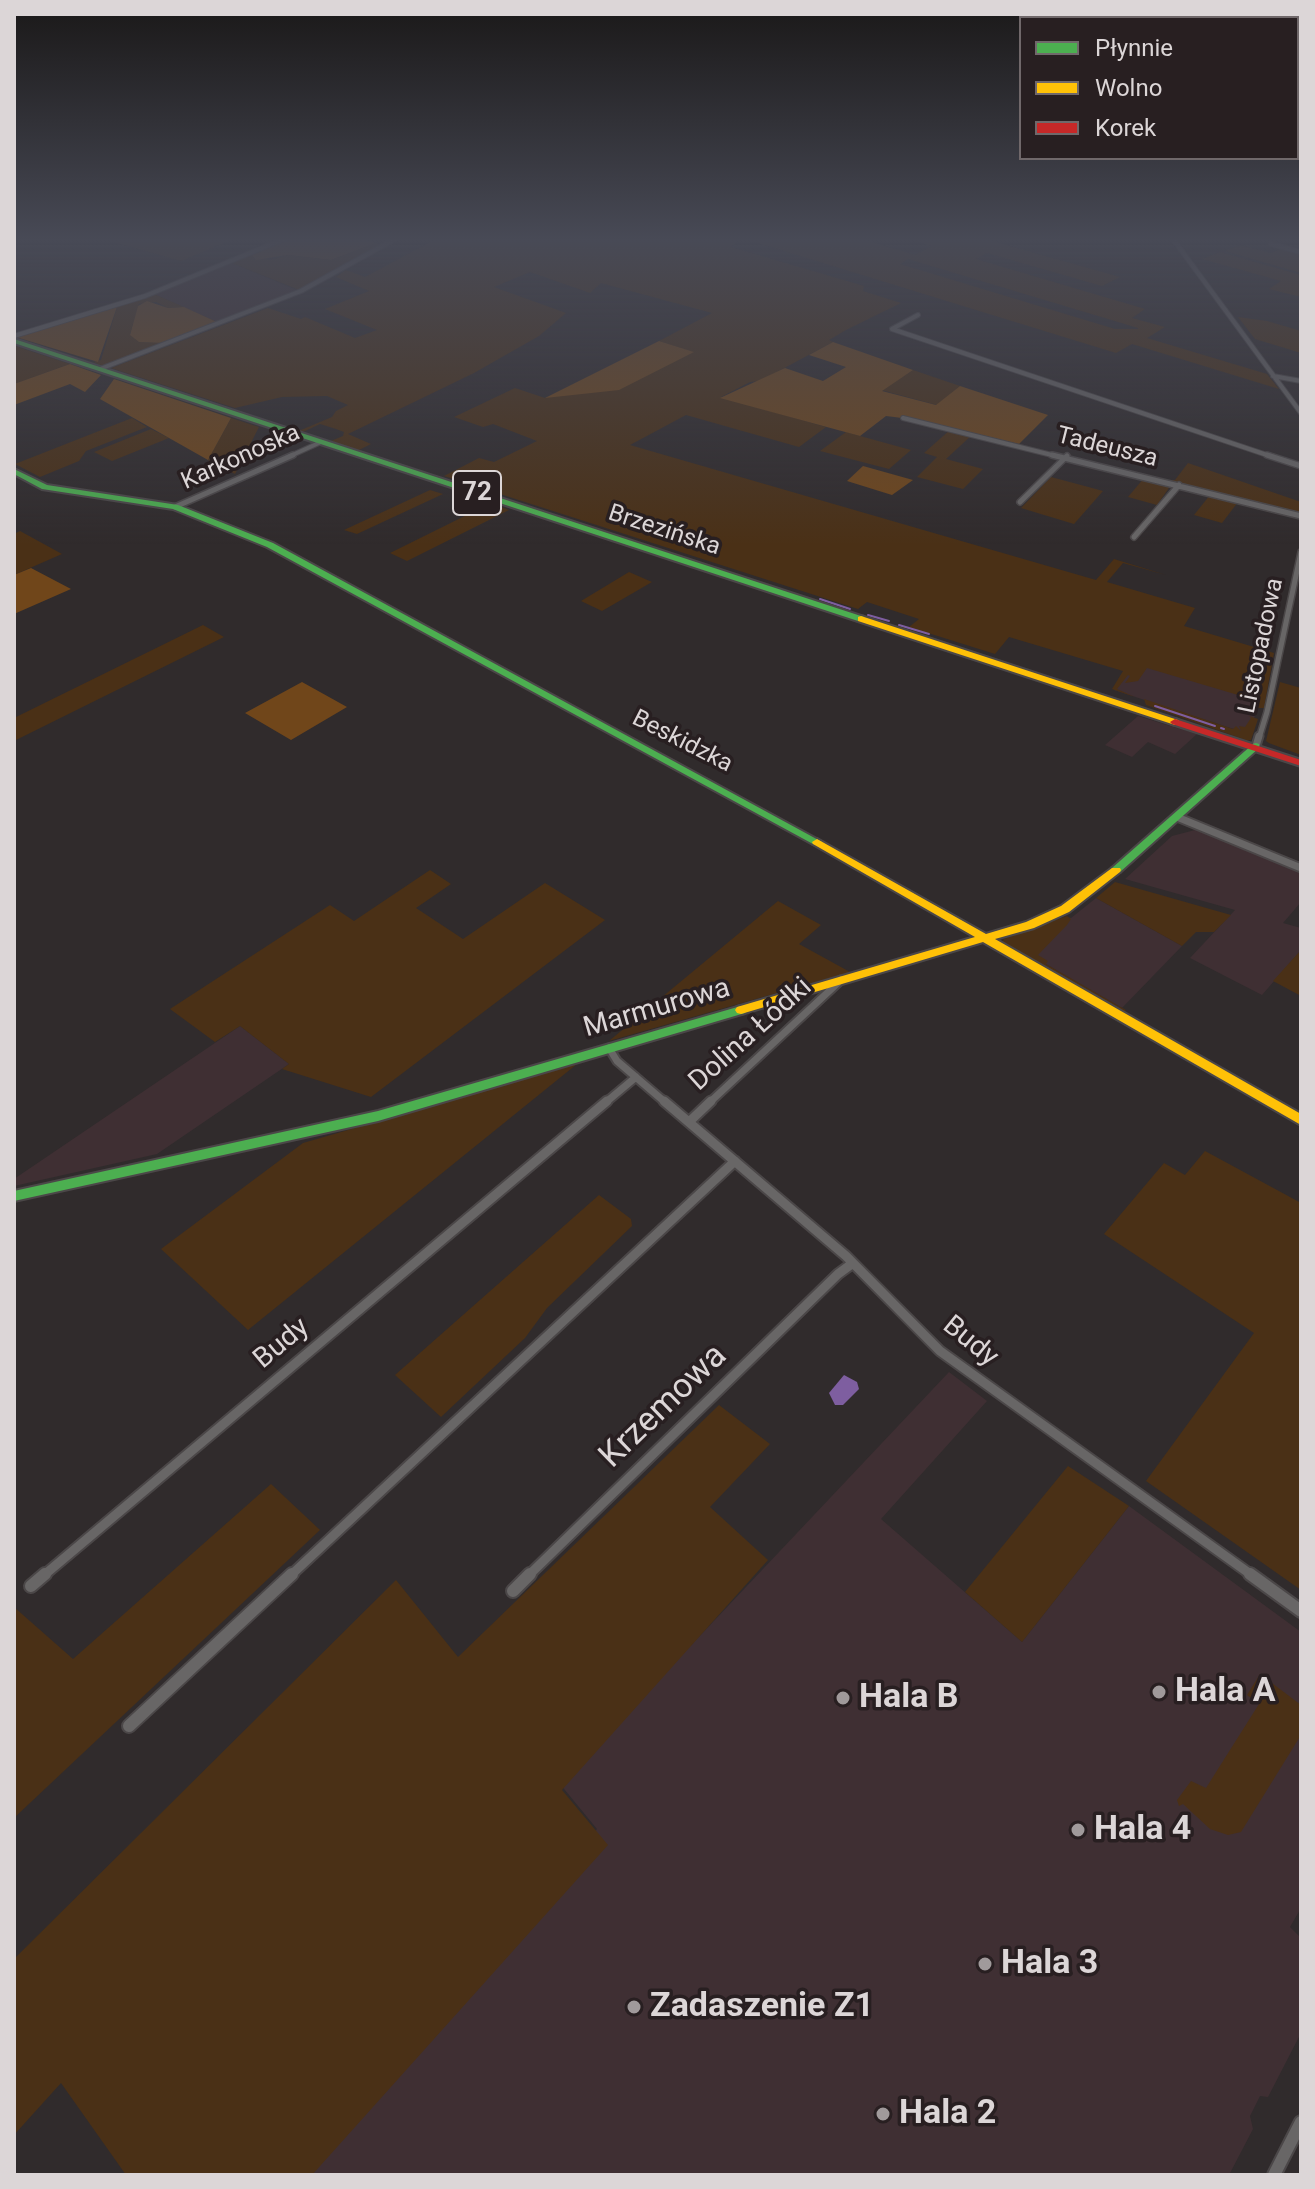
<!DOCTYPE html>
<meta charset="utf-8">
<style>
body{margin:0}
#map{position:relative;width:1315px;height:2189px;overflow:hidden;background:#302b2c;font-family:Roboto,sans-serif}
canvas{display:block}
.frame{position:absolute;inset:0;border:16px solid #dcd6d7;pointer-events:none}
.legend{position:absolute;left:1019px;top:16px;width:280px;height:144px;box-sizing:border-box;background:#281f21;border:2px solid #70686a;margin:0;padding:10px 14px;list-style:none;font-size:24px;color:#dcd6d7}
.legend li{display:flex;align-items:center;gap:16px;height:40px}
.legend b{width:40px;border:2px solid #70686a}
</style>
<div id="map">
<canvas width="1315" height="2189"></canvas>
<div class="frame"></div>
<ul class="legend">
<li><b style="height:10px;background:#4caf50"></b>Płynnie</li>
<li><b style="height:10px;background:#ffc107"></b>Wolno</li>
<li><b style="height:10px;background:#c62828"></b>Korek</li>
</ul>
</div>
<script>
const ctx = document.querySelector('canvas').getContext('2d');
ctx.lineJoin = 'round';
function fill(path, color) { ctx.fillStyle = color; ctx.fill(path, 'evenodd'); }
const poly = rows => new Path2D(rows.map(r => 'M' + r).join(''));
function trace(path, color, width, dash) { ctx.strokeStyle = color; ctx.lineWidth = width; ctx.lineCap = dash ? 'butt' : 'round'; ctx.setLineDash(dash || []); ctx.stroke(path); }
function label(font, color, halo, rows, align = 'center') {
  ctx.font = font + ' Roboto,sans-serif'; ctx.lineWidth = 7; ctx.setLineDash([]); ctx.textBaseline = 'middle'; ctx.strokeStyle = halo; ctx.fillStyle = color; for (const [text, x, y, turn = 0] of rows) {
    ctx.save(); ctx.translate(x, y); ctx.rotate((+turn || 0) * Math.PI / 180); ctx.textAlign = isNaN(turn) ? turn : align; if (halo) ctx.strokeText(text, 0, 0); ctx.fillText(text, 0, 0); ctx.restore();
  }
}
fill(poly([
 [232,263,299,291,219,323,154,294],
 [1135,661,1260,700,1249,734,1114,690],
 [1138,716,1167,725,1197,734,1175,754,1148,742,1132,757,1105,745],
 [1195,830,1301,869,1301,902,1283,923,1301,928,1301,950,1262,995,1190,958,1235,910,1125,879,1172,836],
 [1096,898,1182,946,1122,1008,1011,944,1067,917,1071,918],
 [240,1026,289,1064,157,1154,14,1186,14,1179],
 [949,1372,987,1401,881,1519,1022,1642,1129,1506,1301,1632,1301,1908,1290,1927,1301,1938,1301,2033,1268,2097,1260,2096,1250,2116,1253,2129,1229,2175,300,2175,597,1829,560,1784]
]), '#3f2f33');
fill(poly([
 [103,239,233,239,181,261],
 [436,239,739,239,731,247,864,286,863,291,901,303,846,330,829,340,833,342,760,381,750,382,721,397,826,427,799,447,686,415,630,445,1096,580,1114,559,1166,575,1123,563,1107,582,1195,608,1184,626,1274,653,1264,708,1253,708,1255,700,1147,668,1138,681,1125,683,1130,676,1128,675,1117,689,1135,697,1112,689,1123,671,1009,637,995,654,909,627,919,619,867,602,858,609,444,476,479,458,494,462,537,441,493,424,483,427,454,417,515,388,545,398,693,352,659,341,712,313,601,283,590,293,530,272,494,287,566,313,539,336,474,373,348,434,371,444,357,451,331,441,343,436,344,432,336,429,320,424,301,433,272,424,301,430,332,417,336,411,348,405,327,396,282,397,235,408,111,368,268,308,301,319,305,317,355,338,377,330,325,309,369,291,336,277,346,270,365,277],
 [745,239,862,239,915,255,932,246,908,239,985,239,1120,277,1102,286,987,253,976,259,1145,309,1132,318,1165,327,1147,338,1267,374,1279,389,1132,344,1116,353],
 [908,259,1138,328,1138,329,1115,329,900,264],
 [376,243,381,245,299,290,232,263,262,249,267,249,252,255,270,260,288,255,331,260],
 [1240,245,1271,253,1282,248,1301,254,1301,273,1225,251],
 [1220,252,1301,275,1301,297,1269,289,1281,281,1202,259],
 [154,294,184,307,168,308,156,302,139,304,130,334,139,342,163,343,103,366,93,362,101,360,118,304],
 [1238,317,1267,321,1301,331,1301,353,1255,339],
 [14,345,24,349,70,364,14,384],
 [913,370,960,386,937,405,881,390],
 [132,418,147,427,86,451,79,461,40,477,15,464],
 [231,418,259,427,235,474,208,460],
 [151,429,169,438,112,461,94,452],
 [951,429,972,435,946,459,983,469,963,489,917,477,937,457,924,453],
 [846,432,860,436,911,450,889,469,820,451],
 [1188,463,1301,502,1301,514,1168,480,1175,480],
 [1051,477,1081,485,1103,491,1074,524,1021,508],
 [1144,478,1171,485,1157,505,1128,497],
 [430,490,443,494,357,534,344,530],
 [1210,495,1238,502,1222,523,1194,515],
 [491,503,509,510,407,561,390,553],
 [20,531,62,554,14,575,14,534],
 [629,572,652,582,602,611,581,601],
 [203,625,224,637,14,741,14,718],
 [1280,682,1301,688,1301,755,1266,742,1269,743,1266,741],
 [1144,699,1233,729,1236,726,1241,731,1239,726,1245,727,1251,718,1249,716,1258,719,1251,740,1246,740,1146,705],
 [430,870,451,884,416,908,463,939,545,883,605,920,371,1097,282,1069,289,1064,240,1026,215,1042,170,1009,330,905,354,921],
 [1115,882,1231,915,1214,932,1196,932,1182,946,1096,898],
 [778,901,821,925,799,944,850,972,609,1041],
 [1067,916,1071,919,1067,925,1038,955,1048,961,1046,964,1126,1010,1123,1012,1002,943,1004,939],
 [1301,950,1301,996,1273,981],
 [577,1064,248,1330,161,1249,303,1143],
 [1205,1151,1301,1203,1301,1590,1146,1481,1254,1333,1104,1234,1164,1163,1185,1175],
 [599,1195,631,1219,632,1226,547,1308,525,1338,441,1417,395,1375],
 [719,1405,770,1444,710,1507,768,1560,562,1790,608,1845,312,2175,126,2175,61,2083,14,2135,14,1959,396,1580,458,1657],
 [1068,1466,1129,1506,1022,1642,965,1592],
 [271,1484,320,1530,14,1818,14,1607,73,1659],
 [1260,1674,1301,1705,1301,1735,1241,1832,1228,1835,1210,1829,1183,1804,1179,1806,1177,1800,1191,1781,1206,1788,1259,1704,1247,1695]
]), '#4a3016');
fill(poly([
 [291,239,363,239,376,243,331,260,288,255,256,260,252,255],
 [147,301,168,308,184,307,219,323,163,343,139,342,130,335,138,306],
 [118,304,98,362,16,337],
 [659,341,694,352,619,390,545,398],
 [833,342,913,370,882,391,936,405,960,386,1048,415,1019,444,918,420,886,416,860,436,720,398,785,368,823,381,846,367,809,355],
 [70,364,101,375,85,392,70,384,14,405,14,384],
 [114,379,231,418,208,460,100,399],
 [863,466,913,480,892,495,847,481],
 [31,568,71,589,14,614,14,575],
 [302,682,347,707,291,740,245,713]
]), '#70461a');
fill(poly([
 [844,1375,857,1382,859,1389,843,1405,835,1405,829,1393]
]), '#7e5ea0');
trace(poly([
 [820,599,850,609],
 [868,615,889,621],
 [899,625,929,634],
 [1155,706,1215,726],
 [1221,728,1224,729]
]), '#7e5ea0', 2);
const streetFar4 = poly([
 [1173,239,1301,413],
 [1271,244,1301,252],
 [918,315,892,329,1273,457],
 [14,336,145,296,284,239],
 [100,369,301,291,395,239],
 [1273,376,1301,381],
 [903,418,1060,457],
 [288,457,321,442]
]);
const streetFar3 = poly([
 [1052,455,1301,516],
 [1267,455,1301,466],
 [1020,502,1067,456],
 [175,507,293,455],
 [1134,537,1179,485],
 [1259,738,1267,712,1301,552]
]);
const streetFar2 = poly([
 [1256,746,1259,736],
 [1177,817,1301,868],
 [609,1048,617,1061,666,1103],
 [605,1103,636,1077],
 [709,1103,841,980]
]);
const streetFar1 = poly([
 [664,1101,846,1256,940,1351,1253,1576],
 [689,1122,711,1101],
 [43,1576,607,1101],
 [290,1576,735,1161],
 [528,1576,838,1274,853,1263]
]);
const street = poly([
 [1250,1574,1301,1611],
 [31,1586,45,1574],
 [513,1591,530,1574],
 [129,1726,292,1574],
 [1274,2175,1301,2122]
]);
const fast = poly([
 [14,339,864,617,865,619,858,621,14,343,14,339],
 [14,469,47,485,178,505,273,543,822,842,817,845,813,844,267,547,173,509,42,489,14,474,14,469],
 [1256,743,1259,744,1259,748,1120,872,1112,872,1111,870,1112,868,1253,744,1256,743],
 [741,1006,745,1007,747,1010,745,1013,378,1121,14,1201,14,1191,378,1111,741,1006]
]);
const slow = poly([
 [861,616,1178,720,1180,722,1175,725,1172,724,858,621,858,617,861,616],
 [817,839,986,934,1026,922,1061,906,1112,868,1120,868,1121,870,1120,872,1069,912,1034,928,995,939,1301,1114,1301,1125,983,942,741,1014,737,1013,735,1010,737,1007,975,937,813,844,812,842,817,839]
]);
const jam = poly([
 [1175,719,1301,760,1301,766,1172,724,1170,722,1175,719]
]);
trace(streetFar4, '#4b4748', 6);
trace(streetFar3, '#4b4748', 8);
trace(streetFar2, '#4b4748', 11);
trace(streetFar1, '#4b4748', 13);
trace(street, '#4b4748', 16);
trace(fast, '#4b4748', 4);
trace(slow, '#4b4748', 4);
trace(jam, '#4b4748', 4);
trace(streetFar4, '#686666', 4);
trace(streetFar3, '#686666', 5);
trace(streetFar2, '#686666', 7);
trace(streetFar1, '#686666', 9);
trace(street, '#686666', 12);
fill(fast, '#4caf50');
fill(slow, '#ffc107');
fill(jam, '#c62828');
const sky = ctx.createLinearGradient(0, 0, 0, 545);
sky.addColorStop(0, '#1a1818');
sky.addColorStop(0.44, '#484a56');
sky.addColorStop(1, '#484a5600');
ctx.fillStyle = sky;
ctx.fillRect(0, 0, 1315, 545);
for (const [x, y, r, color] of [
 [1159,1692,8,"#a09a9b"],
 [843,1698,8,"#a09a9b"],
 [1078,1830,8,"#a09a9b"],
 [985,1964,8,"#a09a9b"],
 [634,2007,8,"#a09a9b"],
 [883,2114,8,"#a09a9b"]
]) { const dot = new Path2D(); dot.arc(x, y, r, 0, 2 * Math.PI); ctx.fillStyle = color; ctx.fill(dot); trace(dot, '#281f21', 3); }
label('24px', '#dcd6d7', '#281f21', [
 ["Tadeusza",1107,448,14],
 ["Karkonoska",241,458,-24],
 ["Brzezińska",664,531,18],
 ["Listopadowa",1262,646,-78],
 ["Beskidzka",682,742,27]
]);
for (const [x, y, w] of [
 [477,493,48]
]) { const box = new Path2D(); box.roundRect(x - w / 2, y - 22, w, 44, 6); ctx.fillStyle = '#281f21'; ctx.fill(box); trace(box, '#dcd6d7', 2); }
label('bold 26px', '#dcd6d7', null, [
 ["72",477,493]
]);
label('28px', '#dcd6d7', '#281f21', [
 ["Marmurowa",657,1009,-16],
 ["Dolina Łódki",751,1035,-42],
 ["Budy",970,1342,39],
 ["Budy",282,1344,-40]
]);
label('34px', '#dcd6d7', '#281f21', [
 ["Krzemowa",664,1407,-44]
]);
label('bold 34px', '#dcd6d7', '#281f21', [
 ["Hala A",1175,1692],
 ["Hala B",859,1698],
 ["Hala 4",1094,1830],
 ["Hala 3",1001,1964],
 ["Zadaszenie Z1",650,2007],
 ["Hala 2",899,2114]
], 'left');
</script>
